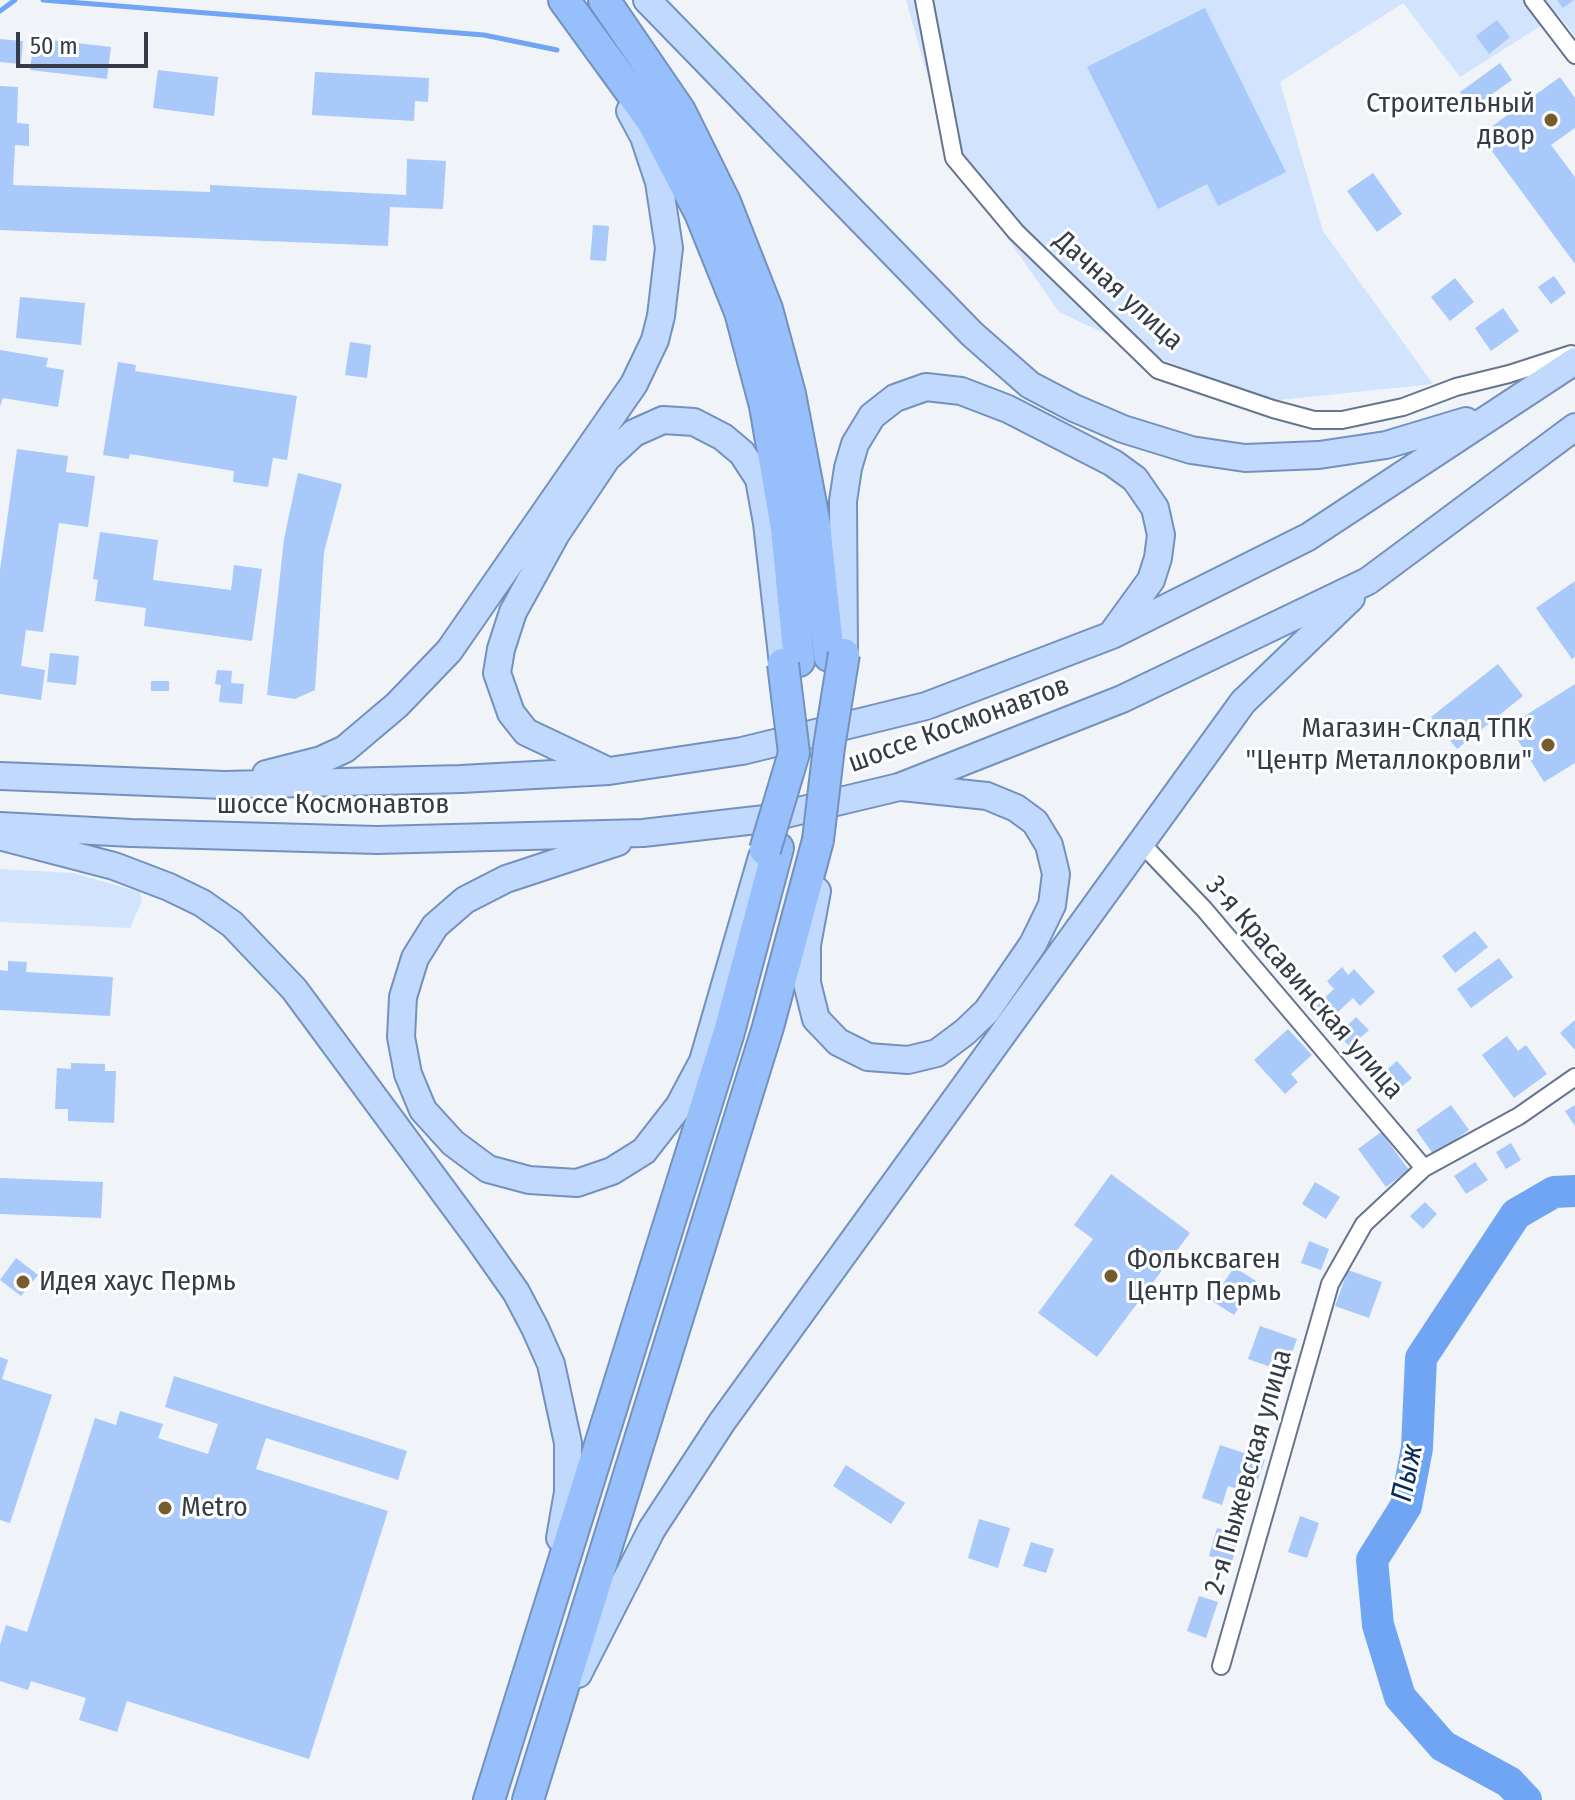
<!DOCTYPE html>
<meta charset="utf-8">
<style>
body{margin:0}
#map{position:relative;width:1575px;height:1800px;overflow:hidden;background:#f0f4f9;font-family:"Fira Sans Condensed",sans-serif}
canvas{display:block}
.scale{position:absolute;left:16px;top:32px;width:132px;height:36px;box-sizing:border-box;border:4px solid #353c47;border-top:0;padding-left:10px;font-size:24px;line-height:28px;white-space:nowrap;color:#353c47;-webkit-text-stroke:6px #fff;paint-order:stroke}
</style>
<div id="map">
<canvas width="1575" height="1800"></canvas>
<div class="scale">50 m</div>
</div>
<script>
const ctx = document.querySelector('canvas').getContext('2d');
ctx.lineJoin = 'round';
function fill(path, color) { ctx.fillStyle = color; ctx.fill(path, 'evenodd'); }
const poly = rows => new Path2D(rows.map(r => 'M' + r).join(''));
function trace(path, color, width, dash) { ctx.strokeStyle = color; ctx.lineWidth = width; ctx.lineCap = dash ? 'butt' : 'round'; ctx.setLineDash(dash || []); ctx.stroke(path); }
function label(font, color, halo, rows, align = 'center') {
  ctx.font = font + ' "Fira Sans Condensed",sans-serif'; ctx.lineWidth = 6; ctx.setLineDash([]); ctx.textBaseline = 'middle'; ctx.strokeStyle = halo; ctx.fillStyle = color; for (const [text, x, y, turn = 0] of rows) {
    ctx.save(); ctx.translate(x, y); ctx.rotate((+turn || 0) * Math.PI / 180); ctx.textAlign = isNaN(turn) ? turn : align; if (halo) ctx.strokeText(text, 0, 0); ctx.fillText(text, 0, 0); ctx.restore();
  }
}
fill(poly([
 [906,0,1575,0,1575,36,1558,15,1460,77,1403,3,1280,82,1323,231,1433,384,1270,401,1153,356,1059,312,950,156],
 [0,869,73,873,140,892,142,901,130,928,0,922]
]), '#d2e3fd');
trace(poly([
 [43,0,484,35,557,50],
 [0,11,15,0]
]), '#70a5f4', 5);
trace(poly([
 [1526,1800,1509,1782,1443,1746,1400,1697,1378,1625,1372,1560,1406,1506,1417,1448,1421,1358,1516,1214,1554,1192,1575,1191]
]), '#70a5f4', 32);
fill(poly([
 [1557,0,1574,0,1563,8],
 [1205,8,1286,172,1218,206,1207,184,1158,209,1087,67],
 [1497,20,1510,37,1489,54,1476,36],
 [34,38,111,47,107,79,30,70],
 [0,39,23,41,21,64,0,62],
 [1500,63,1512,80,1471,109,1460,92],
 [158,70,218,77,214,116,153,108],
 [315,72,429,78,428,102,415,101,414,121,312,115],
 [1560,77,1575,98,1575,128,1551,145,1575,177,1575,264,1480,135],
 [0,86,18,87,17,123,29,124,29,146,15,145,13,185,210,192,210,185,406,195,407,159,446,161,443,209,390,207,388,246,0,230],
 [1373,173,1402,214,1377,232,1347,191],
 [593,225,609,226,606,261,590,260],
 [1554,276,1566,293,1551,304,1538,287],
 [1455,278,1474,302,1450,321,1431,297],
 [20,297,85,303,81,345,16,338],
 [1503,308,1519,331,1491,351,1475,328],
 [350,342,371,345,367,378,345,375],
 [0,350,48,358,46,367,64,370,58,407,3,398,0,406],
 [118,362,136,365,135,371,297,396,287,460,273,458,268,487,233,482,234,471,130,454,129,459,103,455],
 [17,449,68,456,66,472,95,476,88,527,59,523,43,632,26,630,21,666,45,670,41,700,0,694,0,570],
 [298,473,342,484,324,552,315,690,295,699,267,695,284,539],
 [100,532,158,540,153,580,231,590,234,565,262,569,252,641,144,626,146,608,95,601,98,580,93,579],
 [1575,581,1575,657,1572,659,1536,608],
 [50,653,79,656,76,685,47,682],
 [1498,664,1523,696,1457,749,1431,717],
 [217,670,232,671,231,683,244,684,242,704,219,702,221,685,215,684],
 [151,681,169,681,169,691,151,691],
 [1575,684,1575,763,1544,782,1509,726],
 [1475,931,1488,947,1455,973,1442,956],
 [1499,958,1513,977,1471,1008,1457,989],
 [8,961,27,962,26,972,113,977,110,1016,0,1010,0,970,8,971],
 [1342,967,1348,975,1354,969,1375,992,1360,1006,1353,998,1326,1023,1313,1009,1334,989,1327,981],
 [1356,1017,1369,1030,1350,1047,1338,1034],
 [1575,1020,1575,1050,1560,1033],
 [1288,1029,1312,1055,1291,1074,1298,1082,1285,1094,1254,1060],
 [1507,1036,1518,1051,1526,1045,1547,1074,1514,1098,1482,1055],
 [1397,1061,1412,1078,1393,1094,1378,1077],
 [71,1063,105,1064,105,1071,116,1071,114,1123,68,1121,68,1109,55,1109,57,1068,71,1069],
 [1451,1105,1469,1130,1434,1155,1416,1130],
 [1575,1105,1575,1126,1565,1111],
 [1381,1132,1409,1170,1386,1187,1358,1149],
 [1511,1143,1521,1160,1506,1169,1496,1152],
 [1475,1162,1488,1180,1466,1194,1454,1176],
 [1111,1174,1190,1233,1097,1357,1038,1313,1093,1239,1074,1225],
 [0,1178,103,1182,101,1218,0,1214],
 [1315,1182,1340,1197,1326,1219,1302,1204],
 [1425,1202,1437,1214,1423,1229,1410,1216],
 [1309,1241,1329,1249,1321,1270,1301,1263],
 [16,1258,38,1275,21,1296,0,1280],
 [1234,1267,1256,1281,1234,1315,1212,1301],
 [1348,1270,1382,1282,1369,1318,1335,1306],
 [1260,1326,1297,1339,1285,1372,1248,1359],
 [0,1357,8,1360,2,1379,52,1395,10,1523,0,1520],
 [174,1376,407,1451,398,1480,266,1438,256,1469,388,1511,309,1759,127,1701,117,1732,79,1720,86,1698,31,1681,28,1690,0,1681,0,1645,6,1625,27,1632,95,1418,116,1425,120,1411,163,1424,158,1438,208,1454,218,1424,165,1407],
 [1220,1445,1265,1460,1253,1494,1228,1486,1222,1505,1202,1498],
 [846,1465,905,1503,891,1524,833,1486],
 [1300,1516,1319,1523,1307,1558,1288,1552],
 [979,1519,1010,1528,998,1568,968,1558],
 [1217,1528,1240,1534,1232,1562,1209,1556],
 [1031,1542,1054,1549,1046,1573,1023,1566],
 [1199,1596,1218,1602,1206,1638,1187,1631]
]), '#a8c9fa');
const street = poly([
 [924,0,954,158,1016,232,1158,370,1273,409,1314,420,1342,420,1403,407,1456,387,1509,374,1571,354],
 [1533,0,1575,55],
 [1142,844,1204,909,1424,1168],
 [1221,1666,1330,1284,1364,1224,1424,1168,1519,1116,1575,1077]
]);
const primary = poly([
 [647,0,972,334,1030,385,1074,408,1123,429,1191,450,1245,458,1319,455,1386,445,1466,421],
 [844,654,843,501,848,468,855,444,872,416,895,398,926,387,961,391,1008,409,1113,463,1135,479,1155,508,1161,535,1158,558,1151,580,1114,631],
 [602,768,526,732,511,713,497,673,501,649,513,612,556,534,607,458,634,433,663,420,694,422,723,437,742,453,759,479,767,523,783,664],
 [266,774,321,760,345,749,397,705,449,651,634,384,655,340,661,316,669,248,659,182,644,137,630,111],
 [0,776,224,785,461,779,609,771,742,751,926,706,1112,635,1308,537,1575,361],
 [0,826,131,833,377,840,643,833,765,819,899,787,1122,699,1368,581,1575,427],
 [3,837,114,866,169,887,202,903,232,924,294,989,478,1238,516,1292,535,1328,551,1364,568,1443,568,1492,560,1538],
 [618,842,506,879,465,900,435,926,415,958,403,997,401,1037,408,1074,423,1110,453,1143,488,1169,529,1180,577,1183,612,1171,644,1151,679,1106,703,1061,762,857],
 [817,891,807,945,807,983,816,1019,838,1042,868,1057,908,1060,937,1053,965,1032,987,1011,1033,944,1052,905,1056,874,1049,845,1035,822,1016,808,987,796,902,787],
 [578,1674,652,1529,722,1422,1243,702,1351,598]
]);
const highway = poly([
 [564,0,652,121,700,213,740,312,765,406,786,528,799,661],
 [604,0,680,111,725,202,767,309,790,394,815,525,829,656],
 [489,1800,729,1032,778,848],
 [528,1800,768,1027,818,840]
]);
trace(street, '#65758e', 20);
trace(primary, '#7491bd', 30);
trace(highway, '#7491bd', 34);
trace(street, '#fff', 16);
trace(primary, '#c0d9fd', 26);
trace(highway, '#96bffc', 30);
const highwayBridge = poly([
 [818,840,829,747,844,654],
 [765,850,794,753,783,664]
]);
trace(highwayBridge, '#7491bd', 34, []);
trace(highwayBridge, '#96bffc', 30);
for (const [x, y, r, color] of [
 [1551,120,8,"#765b2d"],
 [1548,745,8,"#765b2d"],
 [1111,1276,8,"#765b2d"],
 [23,1282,8,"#765b2d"],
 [165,1508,8,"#765b2d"]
]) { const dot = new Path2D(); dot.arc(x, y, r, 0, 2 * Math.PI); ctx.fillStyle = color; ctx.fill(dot); trace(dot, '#fff', 3); }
label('28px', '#353c47', '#fff', [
 ["Строительный",1535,104,"right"],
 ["двор",1535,136,"right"],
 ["Магазин-Склад ТПК",1532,729,"right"],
 ["\"Центр Металлокровли\"",1532,761,"right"],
 ["Фольксваген",1127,1260],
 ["Центр Пермь",1127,1292],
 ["Идея хаус Пермь",39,1282],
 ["Metro",181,1508]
], 'left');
label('28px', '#353c47', '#fff', [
 ["Дачная улица",1118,291,42],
 ["шоссе Космонавтов",959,725,-20],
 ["шоссе Космонавтов",333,805],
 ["3-я Красавинская улица",1304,988,49],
 ["2-я Пыжевская улица",1249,1472,-74]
]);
label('italic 30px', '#082b5b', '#fff', [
 ["Пыж",1408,1473,-78]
]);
</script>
